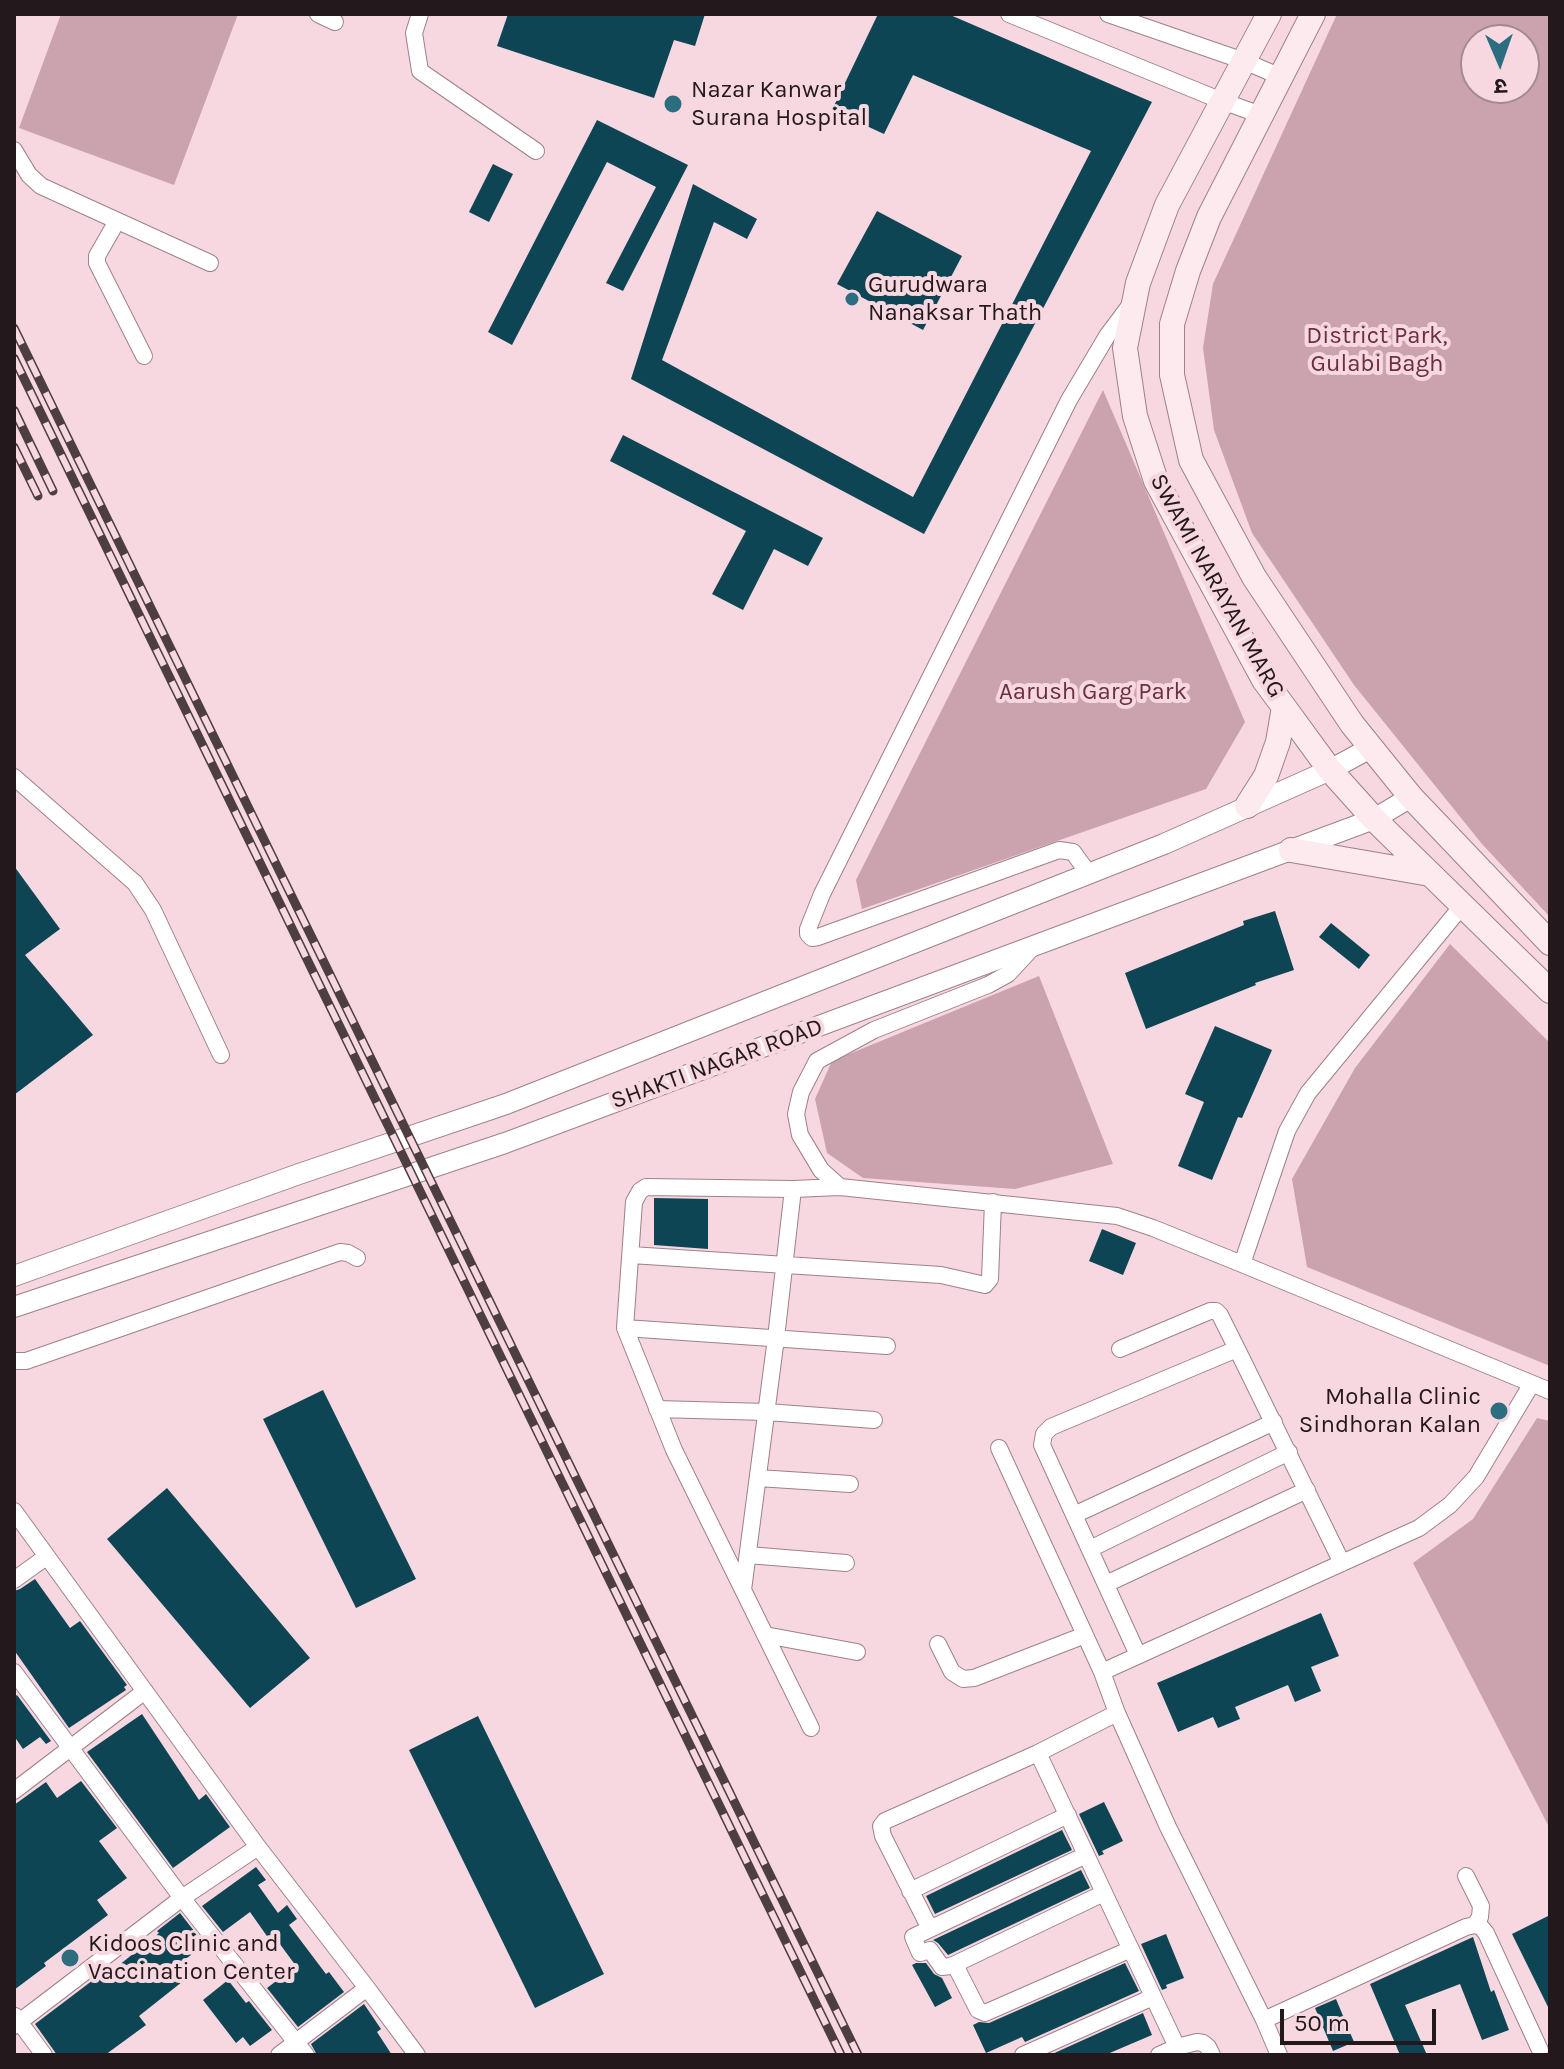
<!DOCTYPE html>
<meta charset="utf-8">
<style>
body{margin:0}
#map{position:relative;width:1564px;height:2069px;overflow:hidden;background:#f7d8e0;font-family:Karla,"Noto Sans Devanagari",sans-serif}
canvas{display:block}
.frame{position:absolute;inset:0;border:16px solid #23181b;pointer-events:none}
.north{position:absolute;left:1460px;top:24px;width:80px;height:80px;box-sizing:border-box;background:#f7d8e0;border:2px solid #a28b91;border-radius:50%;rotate:178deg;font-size:22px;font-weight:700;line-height:32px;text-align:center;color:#23181b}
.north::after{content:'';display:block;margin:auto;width:28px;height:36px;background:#2c6d80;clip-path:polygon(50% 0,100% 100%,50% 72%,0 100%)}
.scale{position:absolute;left:1280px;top:2009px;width:156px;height:36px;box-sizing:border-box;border:4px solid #23181b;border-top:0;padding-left:10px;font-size:24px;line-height:28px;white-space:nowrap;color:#23181b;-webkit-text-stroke:6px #f7d8e0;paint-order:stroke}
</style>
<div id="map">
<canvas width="1564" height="2069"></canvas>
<div class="frame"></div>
<div class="north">उ</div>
<div class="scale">50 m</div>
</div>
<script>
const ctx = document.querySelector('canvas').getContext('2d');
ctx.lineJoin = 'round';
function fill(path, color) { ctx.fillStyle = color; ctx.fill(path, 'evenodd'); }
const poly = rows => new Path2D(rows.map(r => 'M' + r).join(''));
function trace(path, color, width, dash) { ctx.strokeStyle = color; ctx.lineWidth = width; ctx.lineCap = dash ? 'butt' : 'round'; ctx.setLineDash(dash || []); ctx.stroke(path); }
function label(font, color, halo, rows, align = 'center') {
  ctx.font = font + ' Karla,sans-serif'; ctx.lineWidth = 8; ctx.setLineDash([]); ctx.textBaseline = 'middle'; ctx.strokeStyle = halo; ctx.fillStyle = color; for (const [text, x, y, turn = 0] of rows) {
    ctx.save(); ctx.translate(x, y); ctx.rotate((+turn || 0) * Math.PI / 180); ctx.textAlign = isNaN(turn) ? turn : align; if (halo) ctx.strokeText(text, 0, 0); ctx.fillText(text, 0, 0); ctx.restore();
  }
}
fill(poly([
 [61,14,238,14,174,185,19,128],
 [1337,14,1550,14,1550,917,1482,844,1354,685,1252,533,1214,430,1203,348,1213,284],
 [1524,40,1524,88,1476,88,1476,40],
 [1103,390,1245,722,1206,789,862,909,856,880],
 [1450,944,1550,1043,1550,1366,1307,1267,1292,1179,1355,1068],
 [1039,976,1113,1164,1015,1189,863,1178,827,1153,815,1099,832,1061],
 [1537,1418,1550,1421,1550,1829,1413,1563,1473,1519]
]), '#caa3ae');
fill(poly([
 [508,14,705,14,695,46,674,40,654,98,497,46],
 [878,14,948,14,1152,102,924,534,631,379,693,184,757,219,747,239,714,222,662,360,913,497,1091,151,913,75,884,134,832,110],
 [597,120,688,165,623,291,606,283,656,187,607,162,512,345,488,332],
 [493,164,513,174,489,222,469,212],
 [877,211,962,256,923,330,837,284],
 [623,435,823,538,808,566,774,549,743,610,712,594,746,531,610,461],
 [14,866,60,929,25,955,93,1035,14,1095],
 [1275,911,1294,970,1255,983,1256,985,1146,1029,1125,973,1244,925,1243,921],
 [1331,923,1370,955,1359,969,1319,937],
 [1215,1026,1272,1050,1242,1118,1238,1117,1212,1180,1178,1166,1204,1102,1185,1094],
 [654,1198,708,1199,708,1249,654,1245],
 [1102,1229,1136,1243,1123,1275,1089,1261],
 [323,1390,416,1579,356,1608,263,1419],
 [167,1488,310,1658,250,1708,107,1539],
 [35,1579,70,1628,80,1621,127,1685,124,1687,126,1690,69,1728,14,1650,14,1591,20,1589],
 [1321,1613,1339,1656,1311,1667,1321,1691,1295,1702,1288,1685,1235,1707,1240,1719,1218,1728,1213,1717,1178,1732,1157,1683],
 [17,1695,51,1741,46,1744,40,1737,23,1749,14,1736,14,1697],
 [142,1714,199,1800,206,1794,230,1827,173,1868,87,1752],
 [478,1716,604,1974,535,2008,409,1750],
 [81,1781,117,1828,99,1841,127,1878,97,1900,108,1915,44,1963,46,1966,14,1990,14,1805,46,1782,57,1798],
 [1104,1802,1123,1841,1102,1851,1104,1854,1099,1856,1079,1814],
 [1062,1830,1072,1850,935,1914,926,1896],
 [256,1867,266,1880,258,1885,278,1913,287,1905,297,1919,289,1925,326,1974,329,1972,344,1992,298,2027,267,1988,296,1966,274,1936,269,1939,250,1912,223,1932,202,1906],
 [1081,1870,1090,1888,948,1955,938,1943,933,1940],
 [180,1913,205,1945,177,1965,187,1978,139,2016,146,2025,105,2055,57,2055,35,2024,105,1971,108,1974,159,1933,157,1931],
 [1550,1915,1550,2011,1512,1934],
 [1166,1934,1184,1978,1166,1985,1167,1988,1162,1990,1141,1944],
 [1473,1937,1491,1992,1494,1990,1509,2030,1482,2040,1460,1984,1405,2005,1427,2055,1400,2055,1370,1984],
 [916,1963,926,1963,934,1974,942,1978,952,1998,935,2007,912,1965],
 [1125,1963,1139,1991,1025,2042,1022,2037,986,2053,973,2025,979,2022,989,2023],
 [228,1980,246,2003,249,2001,272,2030,250,2046,243,2037,236,2043,203,2000],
 [1336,1999,1354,2042,1333,2051,1315,2008],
 [364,2004,381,2029,377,2032,392,2055,317,2055,311,2044],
 [1143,2013,1152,2035,1105,2055,1050,2055]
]), '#0e4554');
const minor = poly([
 [318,14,335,22],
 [420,14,414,33,420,71,536,151],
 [1009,14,1222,101,1261,115],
 [1108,14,1244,61,1281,77],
 [14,150,29,175,41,186,210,263],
 [117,221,97,256,97,263,144,356],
 [14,777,135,883,153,910,221,1055],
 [1089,874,1073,852,1059,850,818,937,812,938,808,934,808,929,822,894,1069,400,1107,336,1131,304],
 [1462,906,1308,1093,1287,1131,1242,1264,1550,1391],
 [1034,946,1008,974,988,985,874,1030,817,1061,801,1092,796,1114,800,1135,821,1170,840,1187,1117,1216,1153,1228,1242,1264],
 [793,1189,646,1187,640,1191,634,1202,625,1328,674,1450,743,1590,776,1338,793,1189,840,1187],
 [631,1255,941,1275,985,1285,990,1279,993,1202],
 [625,1328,887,1346],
 [1120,1349,1210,1311,1216,1311,1220,1315,1237,1349],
 [14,1361,26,1361,340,1252,348,1253,357,1258],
 [657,1409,767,1412,874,1420],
 [999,1448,1102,1672,1419,1528,1450,1505,1476,1477,1531,1385],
 [758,1478,850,1484],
 [14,1511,258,1847,367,1988,417,2055],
 [1074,1515,1274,1422],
 [1090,1549,1289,1452],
 [748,1555,846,1563],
 [14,1580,46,1557],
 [1106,1584,1307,1490],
 [743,1590,811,1728],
 [765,1635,857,1652],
 [938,1644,952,1672,963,1679,974,1678,1085,1635],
 [1138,1655,1042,1445,1044,1434,1051,1427,1237,1349,1342,1563],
 [14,1672,182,1898,306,2055],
 [1102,1672,1117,1713,1168,1827,1264,2020,1466,1927,1475,1925,1481,1927,1486,1933,1540,2050],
 [1117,1713,1038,1753,1177,2047],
 [1038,1753,885,1821,881,1826,883,1836,926,1921,932,1928,1086,1855],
 [14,1791,145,1691],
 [1466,1876,1481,1906,1480,1917,1475,1925],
 [910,1891,1068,1815],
 [932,1928,913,1937,920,1953,930,1950,942,1967,951,1966,1104,1893],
 [955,1965,978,2010,985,2013,1131,1949],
 [15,2016,44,2055],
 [1264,2020,1279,2055],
 [14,2026,182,1898,258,1847],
 [279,2055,367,1988],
 [1023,2055,1153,1997],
 [1159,2055,1177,2047,1197,2042,1203,2043,1208,2047,1212,2055]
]);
const tertiary = poly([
 [14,1276,299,1174,506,1104,1164,844,1330,770,1372,747],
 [14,1307,505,1143,1374,819,1411,797]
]);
const secondary = poly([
 [1269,14,1167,205,1138,283,1125,348,1135,416,1156,481,1264,680,1284,707,1330,770,1374,819,1550,991],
 [1313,14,1209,217,1188,271,1172,324,1172,375,1191,460,1254,577,1352,724,1411,797,1550,943],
 [1247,806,1266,776,1278,742,1284,707],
 [1291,850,1430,874]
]);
trace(minor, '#9e8189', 18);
trace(tertiary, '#9e8189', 22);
trace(secondary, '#9e8189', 26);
trace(minor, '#fff', 16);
trace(tertiary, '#fff', 20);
trace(secondary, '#fceaef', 24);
const rail = poly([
 [14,328,858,2055],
 [14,358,841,2055],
 [14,410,53,491],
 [14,447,38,496]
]);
trace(rail, '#4d3e42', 9);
trace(rail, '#f7d8e0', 6, [18]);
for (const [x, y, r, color] of [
 [673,104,10,"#2c6d80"],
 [852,299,8,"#2c6d80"],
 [1499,1411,10,"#2c6d80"],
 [70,1958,10,"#2c6d80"]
]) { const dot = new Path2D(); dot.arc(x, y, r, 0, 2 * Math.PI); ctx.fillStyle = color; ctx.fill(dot); trace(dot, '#f7d8e0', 3); }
label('24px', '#23181b', '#f7d8e0', [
 ["Nazar Kanwar",691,90],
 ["Surana Hospital",691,118],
 ["Gurudwara",868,285],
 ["Nanaksar Thath",868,313],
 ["Mohalla Clinic",1481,1397,"right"],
 ["Sindhoran Kalan",1481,1425,"right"],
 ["Kidoos Clinic and",88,1944],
 ["Vaccination Center",88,1972]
], 'left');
label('24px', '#6b2f44', '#f7d8e0', [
 ["District Park,",1377,336],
 ["Gulabi Bagh",1377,364],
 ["Aarush Garg Park",1093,692]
]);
label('24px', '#23181b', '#f7d8e0', [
 ["SWAMI NARAYAN MARG",1217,586,61],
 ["SHAKTI NAGAR ROAD",717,1064,-20]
]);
</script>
